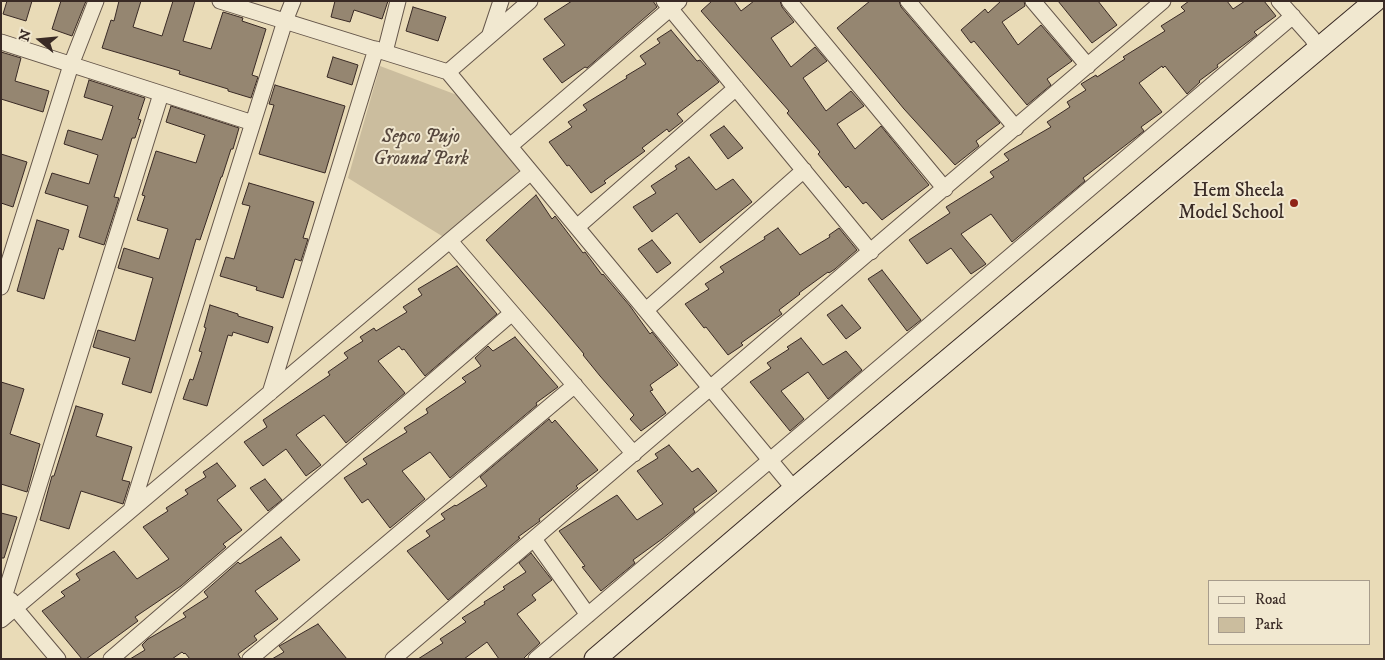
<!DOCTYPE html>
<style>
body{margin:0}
#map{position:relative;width:1385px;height:660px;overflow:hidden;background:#e9dbb7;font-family:"IM FELL DW Pica",serif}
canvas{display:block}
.frame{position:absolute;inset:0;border:2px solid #392a25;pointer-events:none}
.legend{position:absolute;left:1208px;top:580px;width:162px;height:65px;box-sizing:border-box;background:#f1e8d0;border:1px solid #a79c8c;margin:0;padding:6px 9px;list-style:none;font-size:15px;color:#392a25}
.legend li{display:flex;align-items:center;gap:10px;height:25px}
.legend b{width:25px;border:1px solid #a79c8c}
.north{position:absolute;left:15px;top:15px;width:50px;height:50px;-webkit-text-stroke:4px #f1e8d0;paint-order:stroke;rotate:287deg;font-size:14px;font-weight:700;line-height:20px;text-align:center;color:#392a25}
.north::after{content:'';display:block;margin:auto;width:18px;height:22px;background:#392a25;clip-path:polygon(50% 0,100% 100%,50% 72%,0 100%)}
</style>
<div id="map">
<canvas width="1385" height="660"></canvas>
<div class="frame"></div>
<ul class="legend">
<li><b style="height:6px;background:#f1e8d0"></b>Road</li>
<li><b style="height:14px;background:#cbbd9e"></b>Park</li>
</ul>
<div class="north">N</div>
</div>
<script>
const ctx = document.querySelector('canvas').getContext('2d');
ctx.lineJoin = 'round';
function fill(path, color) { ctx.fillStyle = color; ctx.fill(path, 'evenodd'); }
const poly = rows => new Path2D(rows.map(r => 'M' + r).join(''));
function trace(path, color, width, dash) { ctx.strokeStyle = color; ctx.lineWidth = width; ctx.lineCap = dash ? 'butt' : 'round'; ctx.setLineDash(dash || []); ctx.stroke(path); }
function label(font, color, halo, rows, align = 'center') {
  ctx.font = font + ' "IM FELL DW Pica",serif'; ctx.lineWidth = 4; ctx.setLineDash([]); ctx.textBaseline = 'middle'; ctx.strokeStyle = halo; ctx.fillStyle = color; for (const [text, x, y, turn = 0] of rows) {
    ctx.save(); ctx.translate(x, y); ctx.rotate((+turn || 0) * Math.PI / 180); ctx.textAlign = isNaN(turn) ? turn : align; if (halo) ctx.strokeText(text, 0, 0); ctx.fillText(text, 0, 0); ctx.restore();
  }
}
fill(poly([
 [380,66,457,95,519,170,450,241,348,178]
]), '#cbbd9e');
const building = poly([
 [7,1,32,1,26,21,3,14,7,1],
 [61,1,86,1,72,36,52,29,61,1],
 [119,1,141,1,133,27,162,36,173,1,195,1,183,41,211,49,223,12,243,18,242,21,266,29,252,75,258,77,251,98,228,91,228,89,179,74,180,71,102,48,111,20,114,21,119,1],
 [335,1,388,1,382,19,354,10,350,22,331,17,335,1],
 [572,1,653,1,657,7,587,68,585,67,562,83,543,59,565,45,544,19,572,1],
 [712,1,734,1,741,11,754,1,780,1,782,7,794,22,771,38,791,67,815,47,827,61,803,78,826,111,851,91,864,106,837,124,855,149,881,126,929,185,882,220,866,202,863,204,848,186,846,188,818,154,820,152,787,113,789,111,701,11,712,1],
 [870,1,899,1,901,7,1000,123,976,141,979,146,955,165,904,109,837,28,870,1],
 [1001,1,1024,1,1025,6,1002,22,1018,45,1041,25,1072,61,1047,79,1051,85,1027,105,974,41,971,43,961,30,985,9,988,13,1001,1],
 [1058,1,1098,1,1117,25,1092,43,1058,1],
 [1189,1,1227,1,1233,9,1245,1,1264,1,1276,16,1254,32,1257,35,1217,65,1218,67,1199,81,1200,82,1187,94,1165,66,1163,68,1162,66,1139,83,1162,112,1141,127,1144,131,1083,178,1085,181,1012,242,991,214,961,234,986,264,971,274,951,248,927,264,909,240,950,213,946,207,994,177,990,172,1009,160,1004,154,1051,127,1047,122,1070,107,1067,102,1086,90,1081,84,1096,75,1097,77,1125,59,1123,57,1165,31,1161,26,1185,11,1181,7,1189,1],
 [413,7,446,17,438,41,406,31,413,7],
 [671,30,697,61,700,60,719,82,677,114,683,121,669,132,667,129,642,148,645,151,604,181,606,183,591,193,569,165,567,166,549,142,572,127,568,122,587,110,583,105,627,78,626,76,646,64,640,56,660,43,657,39,671,30],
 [1,52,21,58,15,81,49,91,43,112,1,99,1,52],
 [333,57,358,65,352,85,327,77,333,57],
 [89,80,145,98,138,119,141,120,135,138,132,138,114,197,119,198,104,245,79,237,88,206,45,193,52,173,89,184,98,155,64,144,68,130,102,140,113,106,84,97,89,80],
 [275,85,345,106,325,173,259,154,274,105,269,104,275,85],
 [171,106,239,128,233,149,231,149,222,177,221,177,200,240,196,239,151,393,122,384,130,358,93,347,98,330,135,341,153,278,118,268,124,248,159,259,168,229,137,220,145,196,142,195,156,151,196,163,205,135,166,122,171,106],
 [724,126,743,148,728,159,710,135,724,126],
 [1,154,27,162,13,207,1,203,1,154],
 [689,157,716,190,733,179,752,202,700,243,677,213,652,232,633,207,656,193,651,186,677,169,675,166,689,157],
 [249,183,314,202,303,238,308,239,301,261,295,259,283,298,256,290,257,287,220,276,226,257,234,259,250,206,242,204,249,183],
 [536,195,552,219,555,216,583,253,585,252,602,275,603,274,630,306,650,334,652,332,678,365,650,385,653,390,650,391,666,413,641,431,630,419,634,415,600,376,583,355,584,354,552,316,486,240,536,195],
 [37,220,69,230,63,250,59,248,44,299,17,291,37,220],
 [778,228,800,255,830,237,829,235,839,228,857,250,835,269,829,273,828,272,799,293,800,294,779,310,782,314,741,343,743,345,728,355,706,327,704,328,685,304,709,289,705,284,724,272,720,267,765,239,764,237,778,228],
 [652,240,671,263,657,273,638,249,652,240],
 [457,266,497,314,425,376,404,349,402,350,399,346,378,361,405,393,346,443,324,415,296,435,321,465,306,476,286,449,263,466,244,442,267,427,263,420,330,375,328,372,348,358,344,353,363,341,360,337,374,328,376,331,407,312,403,307,422,295,418,289,457,266],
 [882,270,921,320,907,331,868,279,882,270],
 [210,305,238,314,238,316,273,327,268,343,233,332,232,336,228,335,207,406,183,399,190,379,193,380,202,352,199,351,206,328,204,327,210,305],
 [842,305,861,328,846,339,827,315,842,305],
 [515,337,558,387,536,403,537,405,450,478,430,452,402,471,425,499,390,528,368,499,362,503,344,478,367,464,363,459,407,432,404,428,428,413,426,409,466,382,462,378,481,366,475,358,488,346,493,351,515,337],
 [801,338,823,365,846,351,862,370,828,399,808,372,781,391,804,419,790,431,750,382,771,368,767,363,789,349,787,347,801,338],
 [1,382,24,389,10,434,40,444,27,492,1,484,1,382],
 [76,406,103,414,96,436,132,447,122,480,130,482,123,504,81,491,69,529,40,520,52,476,54,476,76,406],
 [549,419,552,423,555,420,598,470,576,486,578,488,539,519,540,521,518,537,520,538,448,600,407,551,430,536,426,531,445,519,441,514,455,505,456,506,487,486,480,477,549,419],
 [669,445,692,472,698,468,717,491,693,509,695,512,662,539,633,560,635,563,601,591,582,567,585,566,559,531,617,495,637,520,663,504,637,471,658,458,655,454,669,445],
 [217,463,236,486,217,500,242,530,223,544,226,547,181,586,135,617,138,621,86,659,82,659,42,611,65,596,61,592,80,580,76,574,114,551,137,579,169,559,143,527,168,511,166,508,188,494,185,490,206,477,203,472,217,463],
 [265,479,282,500,268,511,250,488,265,479],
 [1,513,17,517,4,558,1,558,1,513],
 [281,537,300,560,255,591,278,619,254,636,257,640,238,654,241,659,190,659,185,653,184,654,182,652,172,659,130,659,145,650,142,645,148,639,186,617,183,613,208,597,204,592,238,562,240,564,281,537],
 [531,553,552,580,532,595,536,600,517,614,540,643,527,655,523,659,499,659,487,642,464,659,418,659,443,643,440,639,466,622,462,618,485,604,484,602,505,589,503,587,526,572,519,563,531,553],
 [318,624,347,659,272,659,284,652,279,646,281,645,318,624]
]);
fill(building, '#958671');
trace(building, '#392a25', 1);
const street = poly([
 [220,1,448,72,794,489],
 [664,1,871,252],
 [789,1,945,189],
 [908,1,1016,128],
 [1033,1,1088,66],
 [1279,1,1312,38,1318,49],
 [490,34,501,1],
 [1,42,253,123],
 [385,52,398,1],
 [448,72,530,1],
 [510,146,679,1],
 [577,227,736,88],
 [450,241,634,454],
 [1,287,71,65,96,1],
 [646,310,804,170],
 [270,393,376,49],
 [131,510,285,21,293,1],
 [534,539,588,615],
 [11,600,15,608,58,659],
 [1,607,161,94],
 [1,620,531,172],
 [111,659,512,313],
 [250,659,575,385],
 [393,659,1163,1],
 [536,659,1293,16]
]);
const secondary = poly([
 [595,659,794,489,1375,1]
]);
trace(street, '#65564a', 17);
trace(secondary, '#392a25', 23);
trace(street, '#f1e8d0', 15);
trace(secondary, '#f1e8d0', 21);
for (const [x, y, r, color] of [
 [1294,203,5,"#8f2418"]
]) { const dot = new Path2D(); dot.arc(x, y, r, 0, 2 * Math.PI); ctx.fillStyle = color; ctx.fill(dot); trace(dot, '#f1e8d0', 2); }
label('italic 19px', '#56473d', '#f1e8d0', [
 ["Sepco Pujo",421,138],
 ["Ground Park",421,160]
]);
label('19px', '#392a25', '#f1e8d0', [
 ["Hem Sheela",1284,192],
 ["Model School",1284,214]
], 'right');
</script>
